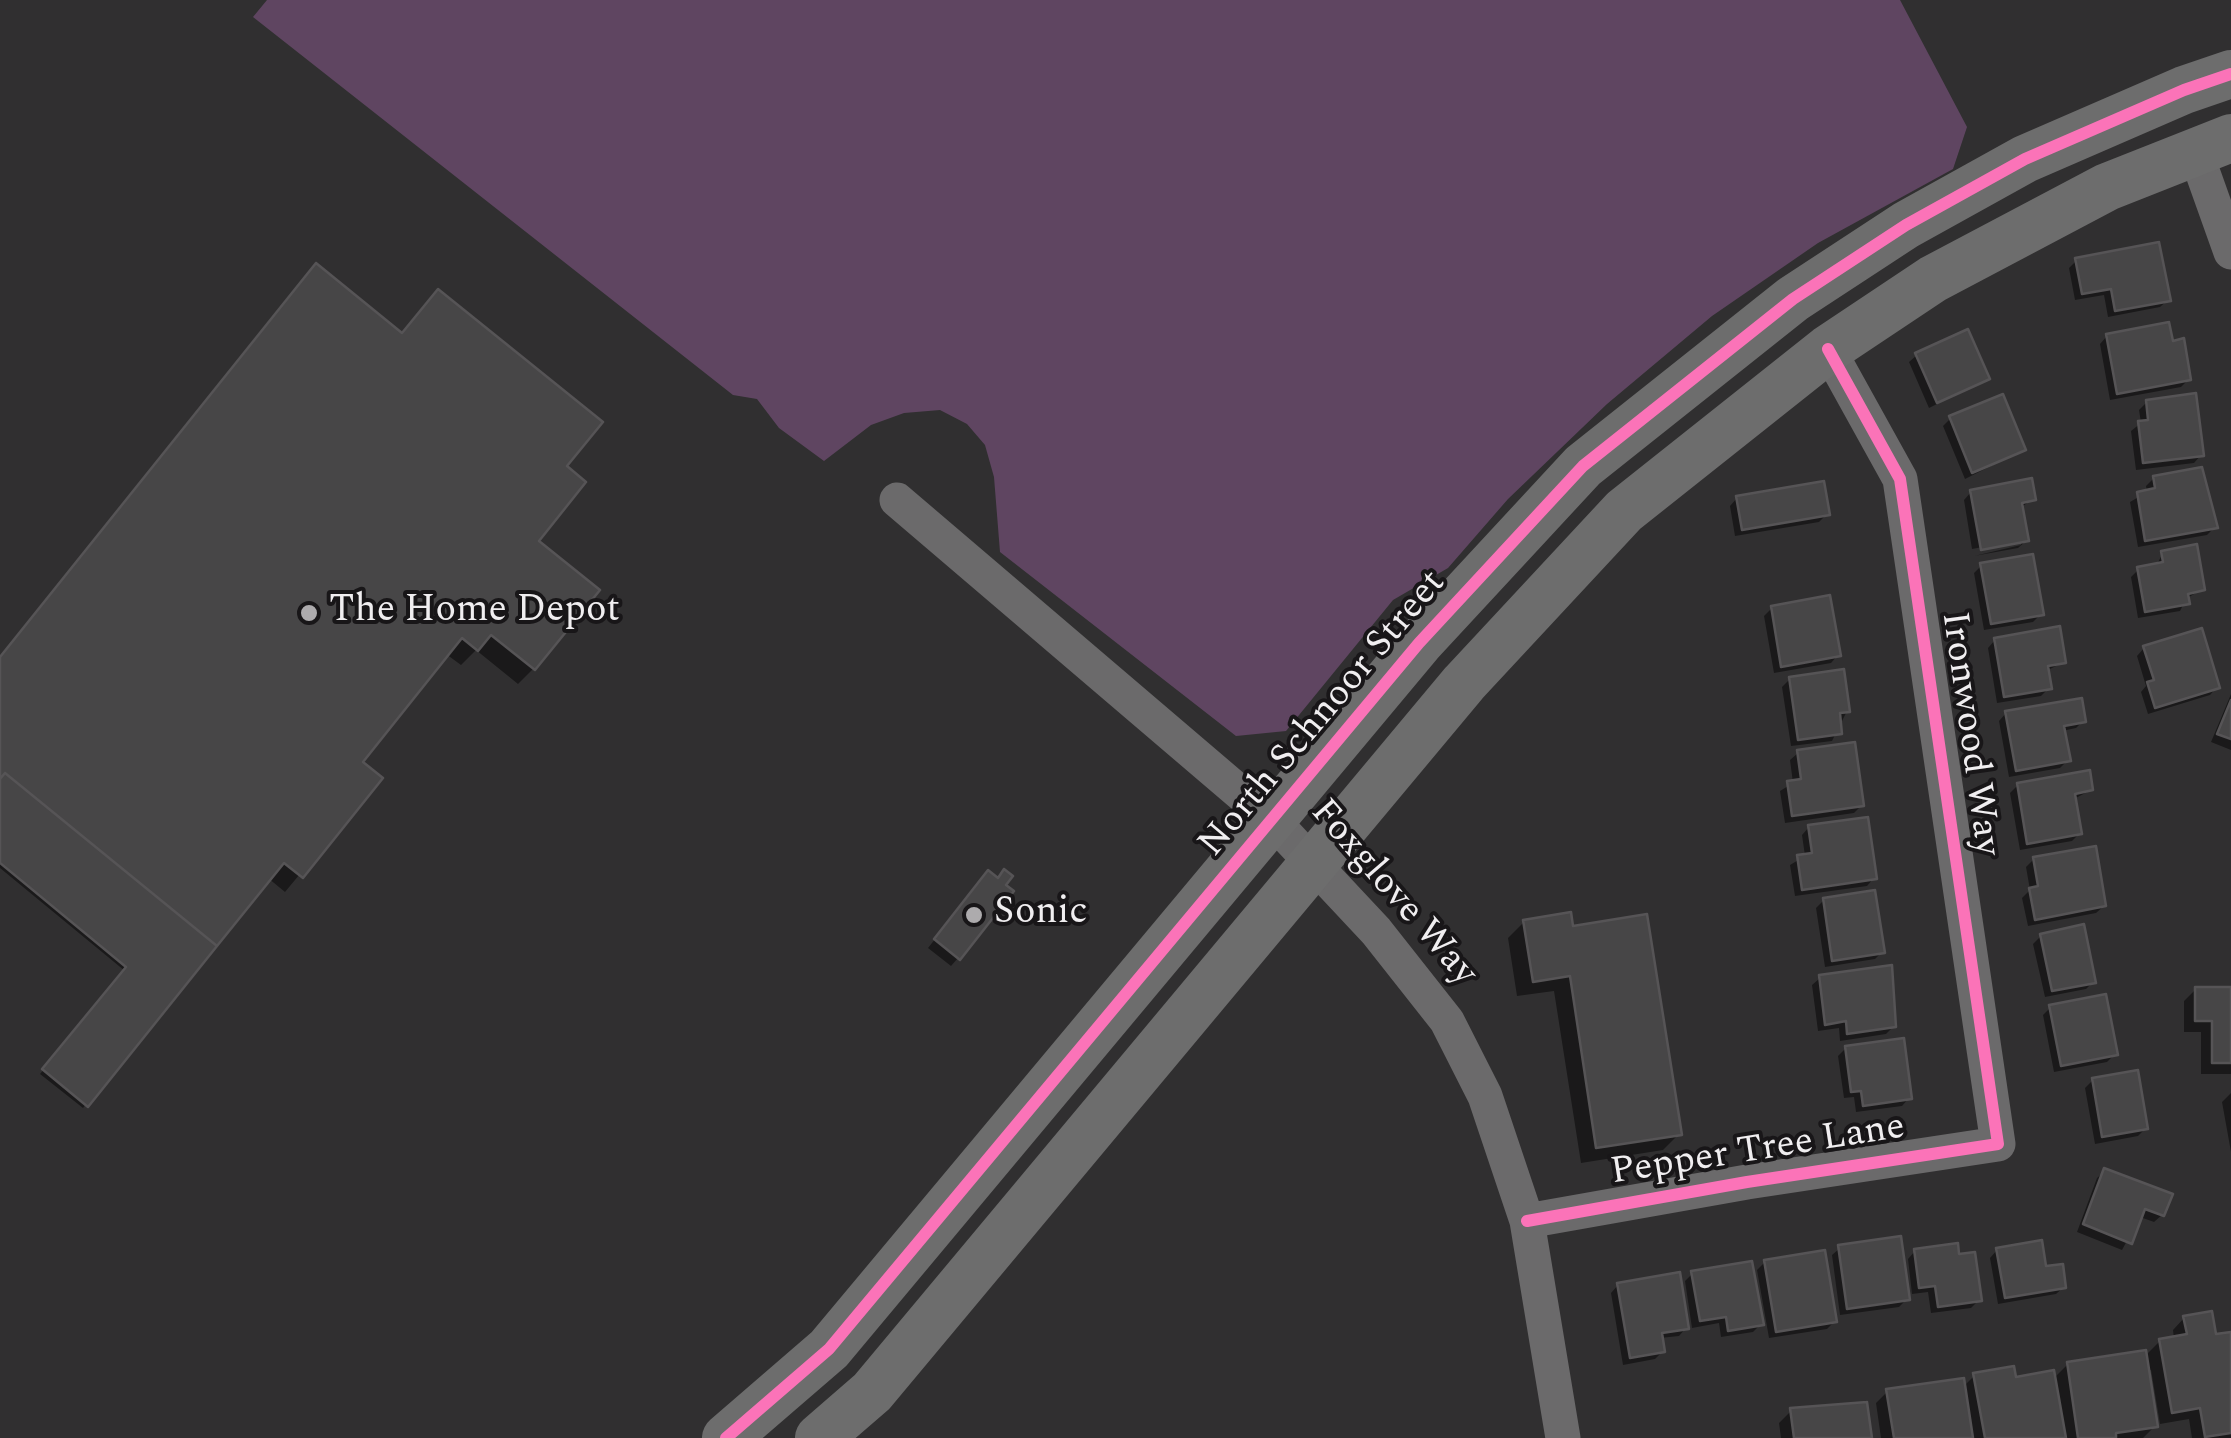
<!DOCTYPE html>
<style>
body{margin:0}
canvas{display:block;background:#302f30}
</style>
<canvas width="2231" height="1438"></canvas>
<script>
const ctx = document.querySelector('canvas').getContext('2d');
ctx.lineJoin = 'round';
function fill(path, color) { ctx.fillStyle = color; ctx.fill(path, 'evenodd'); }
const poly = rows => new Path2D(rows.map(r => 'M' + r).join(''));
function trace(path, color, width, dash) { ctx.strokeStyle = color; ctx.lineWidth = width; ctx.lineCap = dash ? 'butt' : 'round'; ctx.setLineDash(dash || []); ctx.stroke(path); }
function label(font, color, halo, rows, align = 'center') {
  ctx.font = font + ' Spectral,serif'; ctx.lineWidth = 8; ctx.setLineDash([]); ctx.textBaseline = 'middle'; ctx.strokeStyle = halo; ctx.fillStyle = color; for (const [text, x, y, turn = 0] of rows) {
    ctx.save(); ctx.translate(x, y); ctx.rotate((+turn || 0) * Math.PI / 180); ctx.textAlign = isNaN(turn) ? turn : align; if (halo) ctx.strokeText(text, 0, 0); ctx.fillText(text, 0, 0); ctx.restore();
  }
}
fill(poly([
 [267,0,1900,0,1967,127,1953,169,1818,243,1712,316,1607,404,1508,499,1448,568,1393,600,1286,731,1236,736,1000,552,994,477,985,445,967,424,940,410,904,413,871,425,824,461,779,428,757,399,733,395,253,17]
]), '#5f4561');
fill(poly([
 [2076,261,2168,300,2160,307,2108,317,2104,295,2075,300,2069,268],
 [301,282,401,335,438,292,563,467,535,541,534,668,518,684,476,650,461,665,446,654,359,762,379,779,285,892,268,878,83,1108,40,1074,125,971,0,868,0,657],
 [2107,336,2171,344,2189,379,2181,387,2110,400,2100,344],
 [1917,355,1987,379,1929,408,1909,362],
 [2147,402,2201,455,2194,463,2136,470,2131,431,2141,423,2139,410],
 [1951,418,2023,450,1965,479,1943,426],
 [2154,478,2215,527,2207,535,2138,547,2130,502,2147,492,2146,486],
 [1971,492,2033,499,2020,508,2026,541,2018,548,1974,556,2021,545,2021,540,1972,549,1964,500],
 [1737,498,1827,514,1819,522,1735,536,1730,506],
 [2163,553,2202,589,2186,599,2180,611,2138,618,2131,577,2138,570,2156,566],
 [1981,566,2041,614,2033,622,1984,630,1974,573],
 [1772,608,1838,655,1831,663,1774,673,1764,616],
 [1995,640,2064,662,2046,671,2049,688,2041,696,1997,703,1988,648],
 [2144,648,2217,687,2210,695,2148,714,2141,692,2146,686,2137,656],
 [1790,679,1847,711,1832,741,1791,746,1782,687],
 [2231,694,2231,750,2211,742],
 [2006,713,2083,721,2076,728,2062,731,2068,760,2060,768,2009,777,1999,721],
 [1798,753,1862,805,1854,813,1785,823,1780,791,1793,783,1790,760],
 [2018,785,2091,790,2074,799,2080,833,2072,841,2020,850,2010,793],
 [1809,827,1874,878,1867,886,1795,896,1790,865,1805,856,1802,835],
 [2034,859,2104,906,2096,913,2028,926,2022,898,2030,890,2026,867],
 [981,881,958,958,951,966,928,948],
 [1824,900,1882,952,1875,959,1825,967,1816,908],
 [1524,922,1571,929,1679,1134,1663,1150,1581,1163,1554,991,1517,996,1508,938],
 [2041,936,2093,982,2086,989,2045,997,2033,944],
 [1820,978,1894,1026,1886,1034,1840,1041,1839,1028,1818,1031,1812,985],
 [2196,989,2231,989,2231,1074,2201,1074,2201,1032,2184,1032,2184,1001],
 [2051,1007,2115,1054,2107,1062,2054,1072,2043,1015],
 [1846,1048,1909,1098,1902,1106,1856,1112,1854,1097,1844,1098,1838,1056],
 [2093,1080,2146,1128,2138,1136,2095,1144,2085,1088],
 [2231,1093,2231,1152,2222,1102],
 [2105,1171,2162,1215,2154,1222,2140,1217,2122,1250,2077,1232,2097,1178],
 [1840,1248,1907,1299,1899,1307,1840,1315,1832,1255],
 [1997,1250,2044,1269,2064,1287,2056,1294,1998,1304,1990,1258],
 [1915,1251,1957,1257,1979,1300,1971,1308,1931,1313,1928,1292,1912,1294,1908,1259],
 [1765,1262,1835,1321,1827,1329,1769,1338,1757,1270],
 [1692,1274,1761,1324,1753,1332,1721,1337,1719,1323,1692,1328,1685,1281],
 [1618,1285,1686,1328,1679,1336,1660,1338,1662,1352,1655,1359,1623,1365,1611,1293],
 [2184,1318,2214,1337,2231,1334,2231,1438,2192,1438,2189,1419,2160,1424,2151,1370,2146,1371,2155,1426,2143,1438,1881,1438,1876,1403,1888,1391,1963,1387,1975,1375,2053,1379,2068,1364,2144,1357,2160,1341,2174,1339,2173,1330],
 [1791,1411,1870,1438,1781,1438,1779,1423]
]), '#0007');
const building = poly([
 [2159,242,2171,301,2115,311,2111,289,2082,294,2075,258,2159,242],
 [316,263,402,333,438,289,603,422,567,466,586,482,539,541,600,590,535,670,491,635,478,651,462,638,363,762,383,778,303,878,284,863,217,946,5,773,0,779,0,657,316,263],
 [2169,322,2173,341,2184,338,2191,380,2117,394,2106,334,2169,322],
 [1968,329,1990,379,1937,403,1915,353,1968,329],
 [2196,393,2204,456,2143,463,2138,421,2148,420,2146,400,2196,393],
 [2003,394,2026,450,1972,473,1949,416,2003,394],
 [2202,467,2218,528,2145,541,2137,492,2155,488,2153,476,2202,467],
 [2032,478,2036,500,2022,503,2029,541,1981,550,1970,490,2032,478],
 [1824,481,1830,515,1742,530,1736,496,1824,481],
 [2197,544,2205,590,2188,594,2190,604,2145,612,2137,567,2163,562,2161,551,2197,544],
 [2033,554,2044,615,1991,624,1980,563,2033,554],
 [1830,595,1841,656,1781,667,1771,606,1830,595],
 [2060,626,2066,663,2048,666,2052,689,2004,697,1994,638,2060,626],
 [2202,628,2220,688,2155,708,2147,682,2154,680,2143,646,2202,628],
 [1844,669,1850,712,1840,713,1842,734,1798,740,1789,677,1844,669],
 [2082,698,2086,722,2064,726,2071,761,2016,771,2005,711,2082,698],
 [2231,700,2231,739,2217,734,2231,700],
 [1855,742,1864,806,1792,816,1787,781,1801,779,1797,750,1855,742],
 [2090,770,2093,790,2075,794,2082,834,2027,844,2017,783,2090,770],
 [5,773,217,946,88,1107,42,1069,126,967,0,863,0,779,5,773],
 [1868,817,1877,879,1802,890,1797,855,1812,853,1808,825,1868,817],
 [2096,846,2106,906,2035,920,2029,888,2038,886,2033,857,2096,846],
 [1004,869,1013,876,1006,885,1014,891,960,960,934,939,988,870,998,878,1004,869],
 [1875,890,1885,953,1832,961,1823,898,1875,890],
 [1571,912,1573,926,1647,914,1682,1135,1596,1148,1570,976,1533,982,1523,920,1571,912],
 [2084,924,2096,983,2052,991,2040,934,2084,924],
 [1892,965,1896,1027,1847,1034,1846,1021,1825,1025,1819,975,1892,965],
 [2195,987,2231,987,2231,1063,2212,1063,2212,1021,2195,1021,2195,987],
 [2106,994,2118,1055,2061,1066,2049,1005,2106,994],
 [1904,1038,1912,1099,1863,1106,1861,1091,1851,1092,1845,1046,1904,1038],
 [2138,1070,2148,1129,2102,1137,2092,1078,2138,1070],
 [2104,1168,2173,1194,2164,1216,2145,1209,2132,1244,2083,1224,2104,1168],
 [1901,1236,1910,1300,1847,1309,1838,1245,1901,1236],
 [2042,1240,2046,1266,2063,1264,2066,1288,2005,1298,1996,1248,2042,1240],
 [1958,1243,1959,1254,1975,1252,1982,1301,1938,1307,1935,1286,1919,1288,1914,1249,1958,1243],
 [1825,1250,1837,1322,1776,1332,1764,1260,1825,1250],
 [1752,1261,1764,1325,1728,1331,1726,1317,1700,1321,1691,1271,1752,1261],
 [1680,1272,1689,1329,1662,1333,1665,1352,1630,1358,1617,1283,1680,1272],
 [2212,1311,2216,1334,2231,1332,2231,1433,2205,1437,2200,1408,2172,1413,2159,1339,2187,1334,2183,1316,2212,1311],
 [2146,1350,2158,1427,2116,1433,2116,1438,2078,1438,2067,1362,2146,1350],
 [2014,1366,2016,1377,2054,1370,2066,1438,1985,1438,1973,1373,2014,1366],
 [1964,1378,1973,1438,1894,1438,1886,1389,1964,1378],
 [1867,1402,1872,1438,1794,1438,1790,1408,1867,1402]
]);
fill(building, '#474647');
trace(building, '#565456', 2.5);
trace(poly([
 [2195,151,2231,252],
 [897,500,1273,821,1376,931,1447,1021,1485,1096,1527,1221,1563,1438],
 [1527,1221,1747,1182,1998,1144,1900,479,1828,349]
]), '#6b6a6b', 35);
trace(poly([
 [726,1438,829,1349,1419,643,1583,466,1793,299,1906,225,2025,159,2184,90,2231,74],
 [819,1438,872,1392,1464,683,1624,511,1828,349,1933,279,2107,187,2231,138]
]), '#6d6d6d', 48);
trace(poly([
 [1527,1221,1747,1182,1998,1144,1900,479,1828,349],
 [726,1438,829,1349,1419,643,1583,466,1793,299,1906,225,2025,159,2184,90,2231,74]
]), '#fb73b8', 12);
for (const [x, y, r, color] of [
 [309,613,10,"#adabad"],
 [974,915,10,"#adabad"]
]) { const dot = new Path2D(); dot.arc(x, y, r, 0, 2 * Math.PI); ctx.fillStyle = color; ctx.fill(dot); trace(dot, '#181618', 4); }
label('38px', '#f0eef0', '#181618', [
 ["The Home Depot",329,613],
 ["Sonic",994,915]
], 'left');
label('38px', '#f0eef0', '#181618', [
 ["North Schnoor Street",1324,715,-50],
 ["Ironwood Way",1968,734,82],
 ["Foxglove Way",1392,894,49],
 ["Pepper Tree Lane",1758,1152,-9]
]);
</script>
